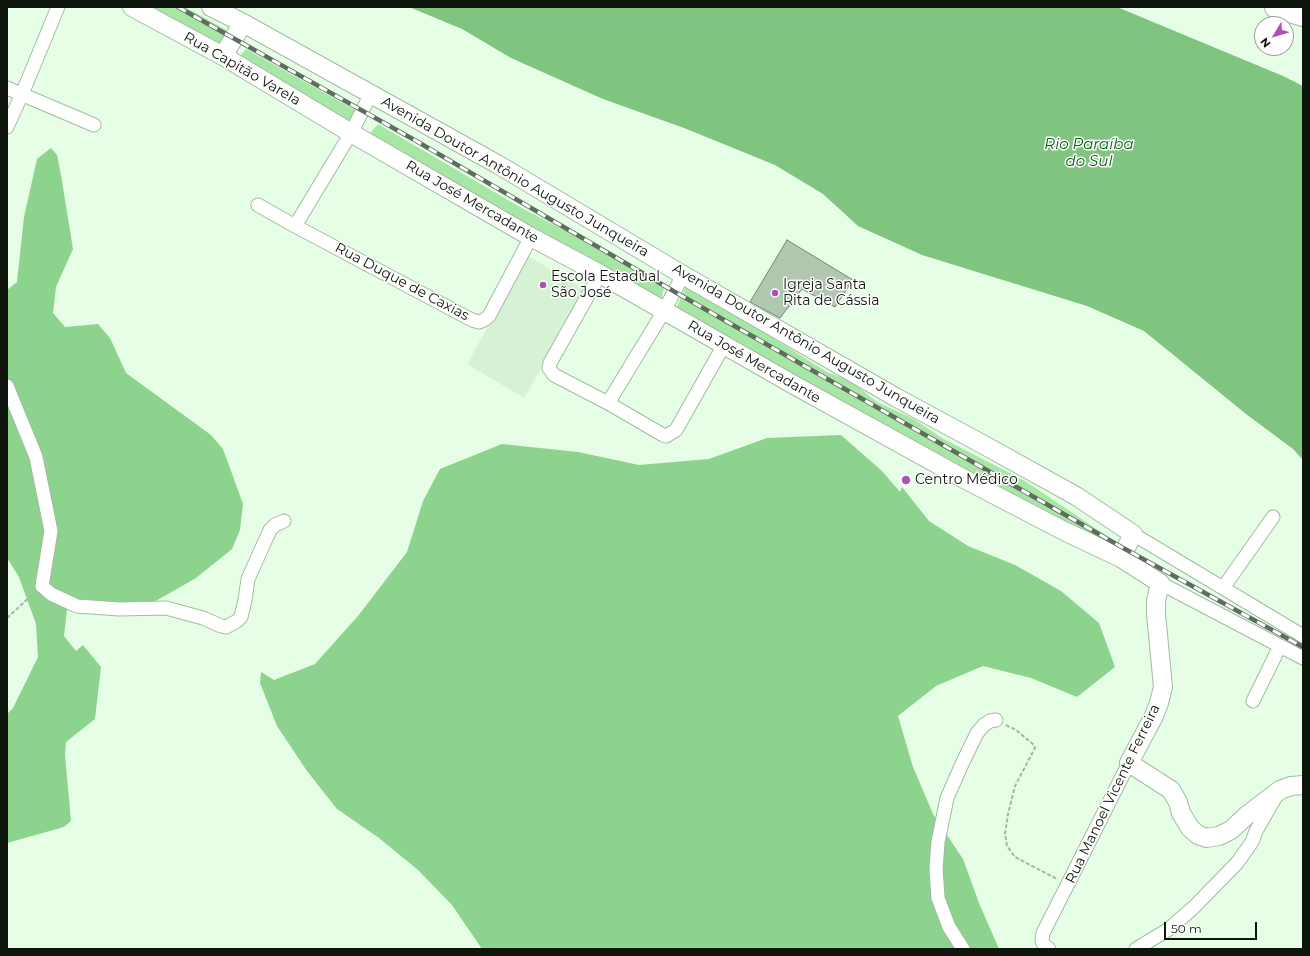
<!DOCTYPE html>
<meta charset="utf-8">
<style>
body{margin:0}
#map{position:relative;width:1310px;height:956px;overflow:hidden;background:#e6fee6;font-family:Montserrat,sans-serif}
canvas{display:block}
.frame{position:absolute;inset:0;border:8px solid #0d150d;pointer-events:none}
.north{position:absolute;left:1254px;top:16px;width:40px;height:40px;box-sizing:border-box;background:#fff;border:1px solid #9ea19e;border-radius:50%;rotate:232deg;font-size:11px;font-weight:700;line-height:16px;text-align:center;color:#0d150d}
.north::after{content:'';display:block;margin:auto;width:14px;height:18px;background:#b04fb8;clip-path:polygon(50% 0,100% 100%,50% 72%,0 100%)}
.scale{position:absolute;left:1164px;top:922px;width:93px;height:18px;box-sizing:border-box;border:2px solid #0d150d;border-top:0;padding-left:5px;font-size:12px;line-height:14px;white-space:nowrap;color:#0d150d;-webkit-text-stroke:3px #fff;paint-order:stroke}
</style>
<div id="map">
<canvas width="1310" height="956"></canvas>
<div class="frame"></div>
<div class="north">N</div>
<div class="scale">50 m</div>
</div>
<script>
const ctx = document.querySelector('canvas').getContext('2d');
ctx.lineJoin = 'round';
function fill(path, color) { ctx.fillStyle = color; ctx.fill(path, 'evenodd'); }
const poly = rows => new Path2D(rows.map(r => 'M' + r).join(''));
function trace(path, color, width, dash) { ctx.strokeStyle = color; ctx.lineWidth = width; ctx.lineCap = dash ? 'butt' : 'round'; ctx.setLineDash(dash || []); ctx.stroke(path); }
function label(font, color, halo, rows, align = 'center') {
  ctx.font = font + ' Montserrat,sans-serif'; ctx.lineWidth = 3; ctx.setLineDash([]); ctx.textBaseline = 'middle'; ctx.strokeStyle = halo; ctx.fillStyle = color; for (const [text, x, y, turn = 0] of rows) {
    ctx.save(); ctx.translate(x, y); ctx.rotate((+turn || 0) * Math.PI / 180); ctx.textAlign = isNaN(turn) ? turn : align; if (halo) ctx.strokeText(text, 0, 0); ctx.fillText(text, 0, 0); ctx.restore();
  }
}
fill(poly([
 [528,256,586,290,524,398,467,364]
]), '#d6f2d5');
fill(poly([
 [144,7,185,7,228,31,221,45],
 [246,49,357,111,350,129,237,59],
 [378,124,520,207,566,231,664,288,660,307,368,136],
 [686,286,754,326,827,372,851,381,877,402,914,419,942,438,1025,481,1104,534,1103,549,674,313]
]), '#a6e7a6');
fill(poly([
 [51,148,57,155,61,175,73,249,56,287,53,313,65,327,98,324,110,338,126,373,211,435,223,449,243,504,240,530,232,549,196,578,147,606,82,599,67,610,64,636,76,651,83,645,101,667,95,719,66,742,65,755,71,821,64,827,7,843,7,714,13,708,38,657,36,624,19,577,7,558,7,290,17,282,24,217,37,159],
 [841,435,882,471,900,492,902,487,929,521,968,546,1015,565,1061,591,1099,623,1115,667,1077,697,1031,678,983,666,936,686,898,716,913,767,933,814,963,859,979,903,999,949,482,949,452,905,418,870,379,838,337,809,307,771,277,726,260,683,261,672,274,680,315,664,358,616,407,552,423,501,440,469,502,444,578,452,639,465,709,459,767,438]
]), '#8cd38d');
fill(poly([
 [409,7,1117,7,1283,76,1303,86,1303,460,1293,449,1246,414,1144,331,1087,306,922,255,858,226,823,194,775,165,684,128,603,99,511,58,462,29]
]), '#7fc580');
const building = poly([
 [787,240,853,280,835,307,802,289,780,318,750,302,787,240]
]);
fill(building, '#b1c7b0');
trace(building, '#718670', 1);
const street = poly([
 [7,88,94,125],
 [7,127,22,94,58,7],
 [258,205,295,226,472,320,479,322,484,320,489,316,531,237],
 [295,226,351,133,371,94],
 [600,274,550,363,549,368,554,375,608,403,663,435,666,436,676,430,724,345],
 [7,386,36,457,51,531,42,586,51,594,77,606,119,609,166,608,203,618,221,626,226,627,237,621,241,617,245,600,248,579,270,530,275,525,284,521],
 [608,403,664,311,683,275],
 [1133,534,1303,636],
 [1160,583,1303,658],
 [1223,588,1273,517],
 [1253,701,1280,646],
 [963,949,949,927,938,898,936,869,938,842,947,798,962,764,977,733,984,725,990,721,996,720],
 [1049,949,1044,945,1042,941,1043,933,1129,763],
 [1136,949,1169,929,1194,907,1237,863,1252,842,1256,831,1276,796]
]);
const secondary = poly([
 [132,7,223,56,351,133,531,237,600,274,794,385,968,481,1064,531,1121,558,1160,583,1156,601,1156,614,1163,687,1159,703,1154,716,1129,763,1171,790,1178,802,1181,813,1190,828,1198,835,1207,838,1219,836,1231,830,1246,816,1280,790,1291,786,1303,785],
 [211,7,243,23,497,164,683,275,897,398,984,445,1076,496,1133,534,1121,558],
 [223,56,243,23]
]);
const highway = poly([
 [1276,7,1303,15]
]);
trace(street, '#a4baa3', 15);
trace(secondary, '#a4baa3', 20);
trace(highway, '#a4baa3', 24);
trace(poly([
 [7,618,32,595],
 [1006,725,1016,730,1034,745,1035,748,1015,786,1008,814,1005,834,1007,846,1015,857,1057,879]
]), '#a3b7a3', 2, [4, 2]);
trace(street, '#fff', 13);
trace(secondary, '#fff', 18);
trace(highway, '#fff', 22);
const rail = poly([
 [178,7,418,142,675,292,1125,549,1303,647]
]);
trace(rail, '#5f6d5f', 4.5);
trace(rail, '#fff', 3, [9]);
for (const [x, y, r, color] of [
 [543,285,4,"#b04fb8"],
 [775,293,4,"#b04fb8"],
 [906,480,5,"#b04fb8"]
]) { const dot = new Path2D(); dot.arc(x, y, r, 0, 2 * Math.PI); ctx.fillStyle = color; ctx.fill(dot); trace(dot, '#fff', 1.5); }
label('14px', '#0d150d', '#fff', [
 ["Rua Capitão Varela",242,69,30],
 ["Avenida Doutor Antônio Augusto Junqueira",515,177,30],
 ["Rua José Mercadante",472,202,30],
 ["Rua Duque de Caxias",402,282,28],
 ["Avenida Doutor Antônio Augusto Junqueira",806,344,30],
 ["Rua José Mercadante",754,362,30],
 ["Rua Manoel Vicente Ferreira",1113,794,-64]
]);
label('14px', '#0d150d', '#fff', [
 ["Escola Estadual",551,277],
 ["São José",551,293],
 ["Igreja Santa",783,285],
 ["Rita de Cássia",783,301],
 ["Centro Médico",915,480]
], 'left');
label('italic 15px', '#115b1a', '#fff', [
 ["Rio Paraíba",1089,145],
 ["do Sul",1089,162]
]);
</script>
